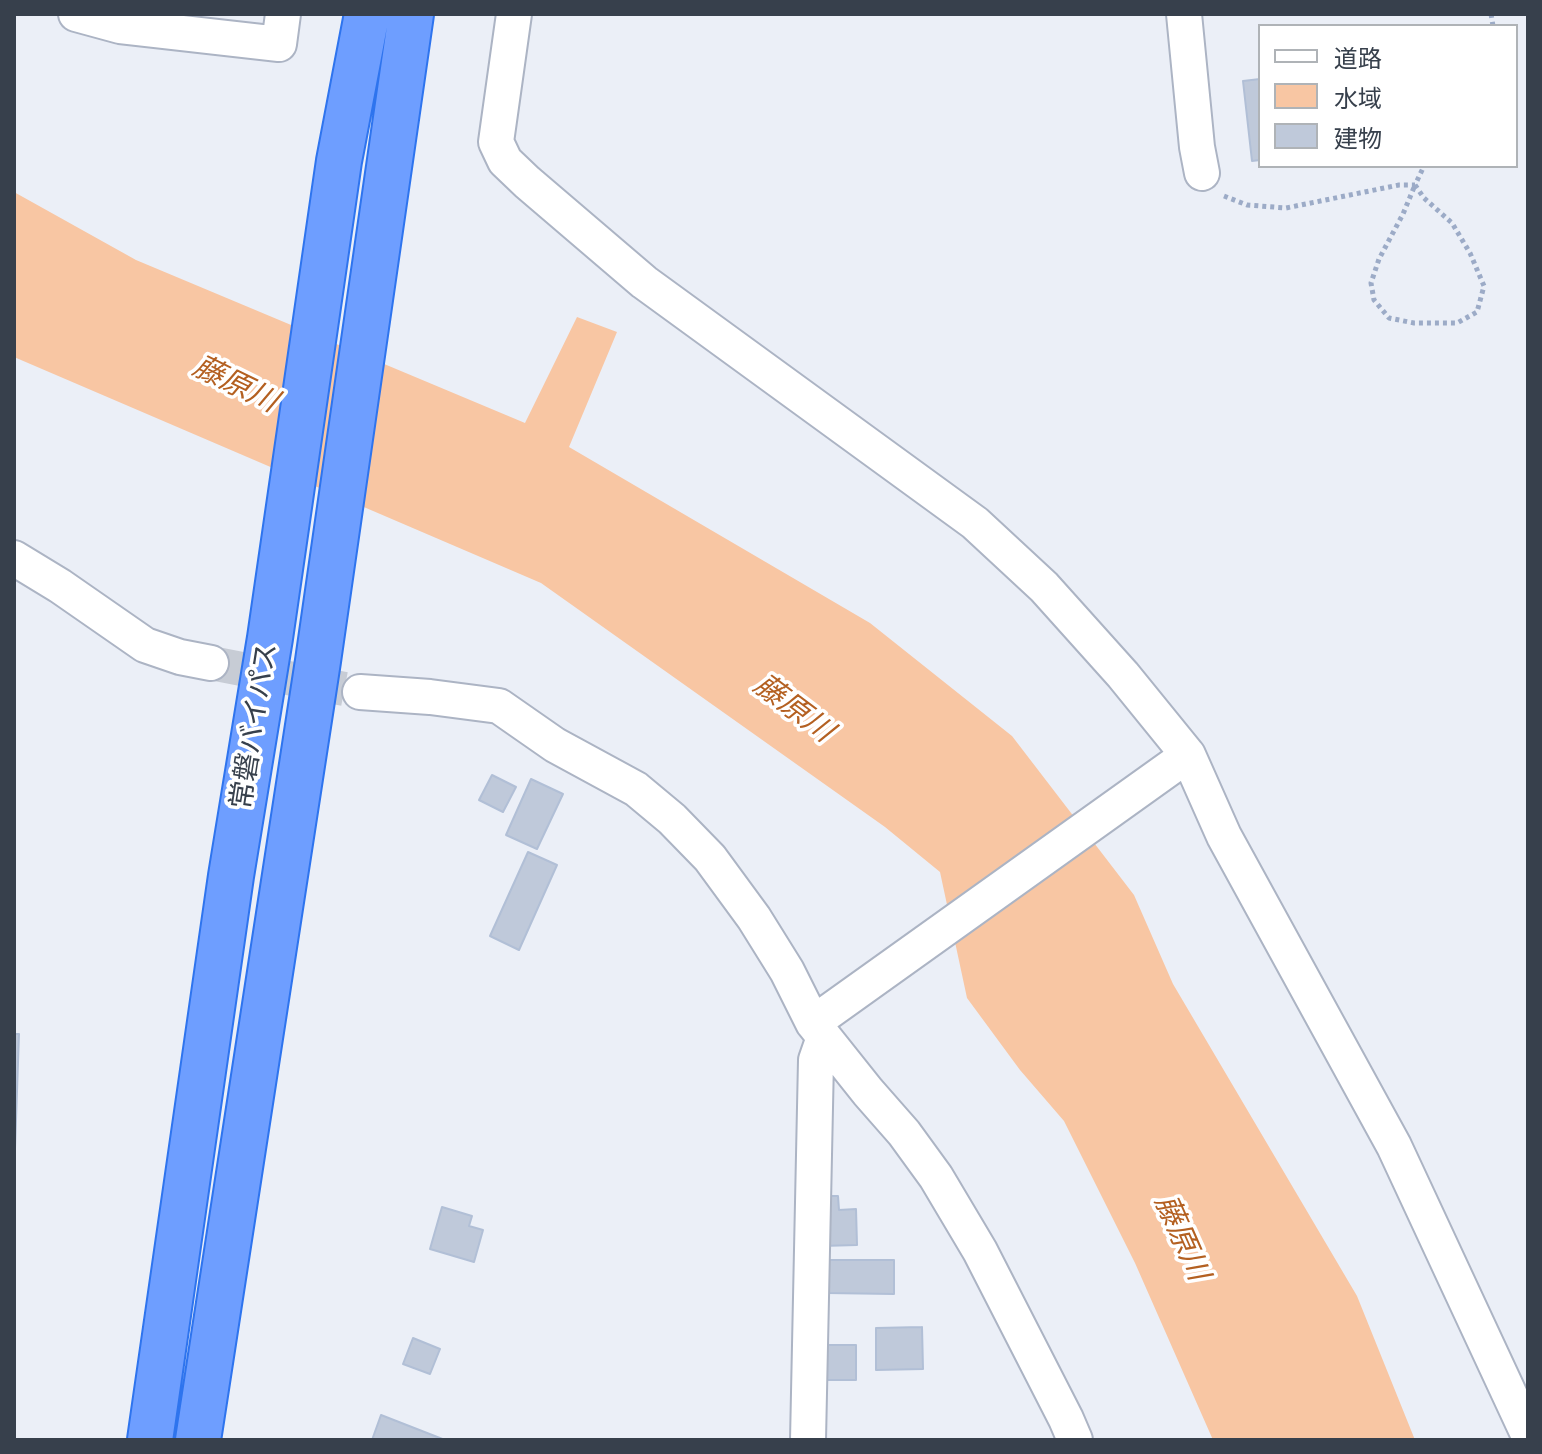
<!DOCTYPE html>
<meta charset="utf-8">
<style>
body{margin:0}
#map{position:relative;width:1542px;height:1454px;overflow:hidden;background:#ebeff7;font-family:Arial,"Noto Sans JP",sans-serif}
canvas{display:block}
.frame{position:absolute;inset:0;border:16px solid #37404c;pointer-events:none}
.legend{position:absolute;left:1258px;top:24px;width:260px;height:144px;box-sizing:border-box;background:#fff;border:2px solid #afb3b7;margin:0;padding:10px 14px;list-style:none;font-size:24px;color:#37404c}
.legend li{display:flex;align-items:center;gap:16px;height:40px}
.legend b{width:40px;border:2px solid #afb3b7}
</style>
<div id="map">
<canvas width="1542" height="1454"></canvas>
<div class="frame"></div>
<ul class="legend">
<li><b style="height:10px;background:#fff"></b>道路</li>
<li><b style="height:22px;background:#f8c6a3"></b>水域</li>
<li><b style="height:22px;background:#bfc9da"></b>建物</li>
</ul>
</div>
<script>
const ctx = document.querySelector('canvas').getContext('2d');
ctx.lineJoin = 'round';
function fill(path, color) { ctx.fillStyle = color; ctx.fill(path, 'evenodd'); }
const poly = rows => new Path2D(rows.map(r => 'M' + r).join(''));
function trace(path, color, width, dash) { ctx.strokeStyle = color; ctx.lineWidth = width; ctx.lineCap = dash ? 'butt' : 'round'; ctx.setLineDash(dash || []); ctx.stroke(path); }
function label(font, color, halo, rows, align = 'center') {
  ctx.font = font + ' Arial,"Noto Sans JP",sans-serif'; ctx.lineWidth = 7; ctx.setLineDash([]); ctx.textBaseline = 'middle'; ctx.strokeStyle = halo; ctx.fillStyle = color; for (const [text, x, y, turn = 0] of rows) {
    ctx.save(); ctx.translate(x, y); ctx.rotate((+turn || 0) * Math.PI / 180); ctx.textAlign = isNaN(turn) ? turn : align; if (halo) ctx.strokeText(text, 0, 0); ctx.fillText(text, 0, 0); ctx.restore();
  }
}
fill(poly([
 [14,192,136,260,525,423,577,317,617,332,569,447,870,623,1012,736,1134,895,1173,984,1357,1296,1415,1440,1213,1440,1135,1263,1064,1121,1020,1070,967,998,940,872,885,827,541,583,14,357]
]), '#f8c6a3');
const building = poly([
 [1260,79,1260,160,1252,161,1243,81,1260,79],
 [492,775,516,787,503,812,479,800,492,775],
 [531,779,563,794,537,849,506,835,531,779],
 [528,852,557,865,519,950,490,936,528,852],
 [14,1034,19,1034,14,1177,14,1034],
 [820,1196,838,1196,839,1210,856,1209,857,1245,821,1246,820,1196],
 [442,1207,472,1216,469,1226,483,1230,474,1262,430,1249,442,1207],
 [827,1260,894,1260,894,1294,827,1293,827,1260],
 [922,1327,923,1369,876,1370,876,1328,922,1327],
 [413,1338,440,1349,430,1374,403,1364,413,1338],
 [823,1345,856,1345,856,1380,823,1380,823,1345],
 [381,1415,445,1440,372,1440,381,1415]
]);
fill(building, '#bfc9da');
trace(building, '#b1bfd6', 2);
trace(poly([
 [211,663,360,692]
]), '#c7ccd5', 34, [34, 17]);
const minor = poly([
 [76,14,120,26,279,44,283,14],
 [514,14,496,142,505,161,527,182,644,282,975,523,1044,587,1123,675,1188,755,1224,836,1394,1146,1528,1434],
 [1184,14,1197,147,1202,173],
 [14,558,60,586,145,645,180,657,211,663],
 [360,692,430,697,499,706,555,745,636,789,672,819,710,858,754,918,787,971,813,1023,868,1092,904,1133,936,1177,980,1251,1066,1419,1075,1440],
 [813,1023,1188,755],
 [808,1440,816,1060,824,1037]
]);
const highway = poly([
 [150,1440,231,876,270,638,339,161,367,14],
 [198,1440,318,661,411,14]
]);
trace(minor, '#acb4c4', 38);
trace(highway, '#2e74ee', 48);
trace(poly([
 [1491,14,1493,26],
 [1415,185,1424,198,1452,223,1470,253,1484,286,1477,312,1457,323,1414,323,1389,318,1374,300,1371,283,1379,259,1403,214,1415,185],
 [1224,196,1247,205,1286,208,1399,185,1415,185,1424,166]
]), '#9cabc7', 5, [4, 4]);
trace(minor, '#fff', 34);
trace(highway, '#6e9eff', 44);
label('28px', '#37404c', '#fff', [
 ["常磐バイパス",255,726,-81]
]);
label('italic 30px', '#b46021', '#fff', [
 ["藤原川",235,385,26],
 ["藤原川",793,709,37],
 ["藤原川",1181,1238,66]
]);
</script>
